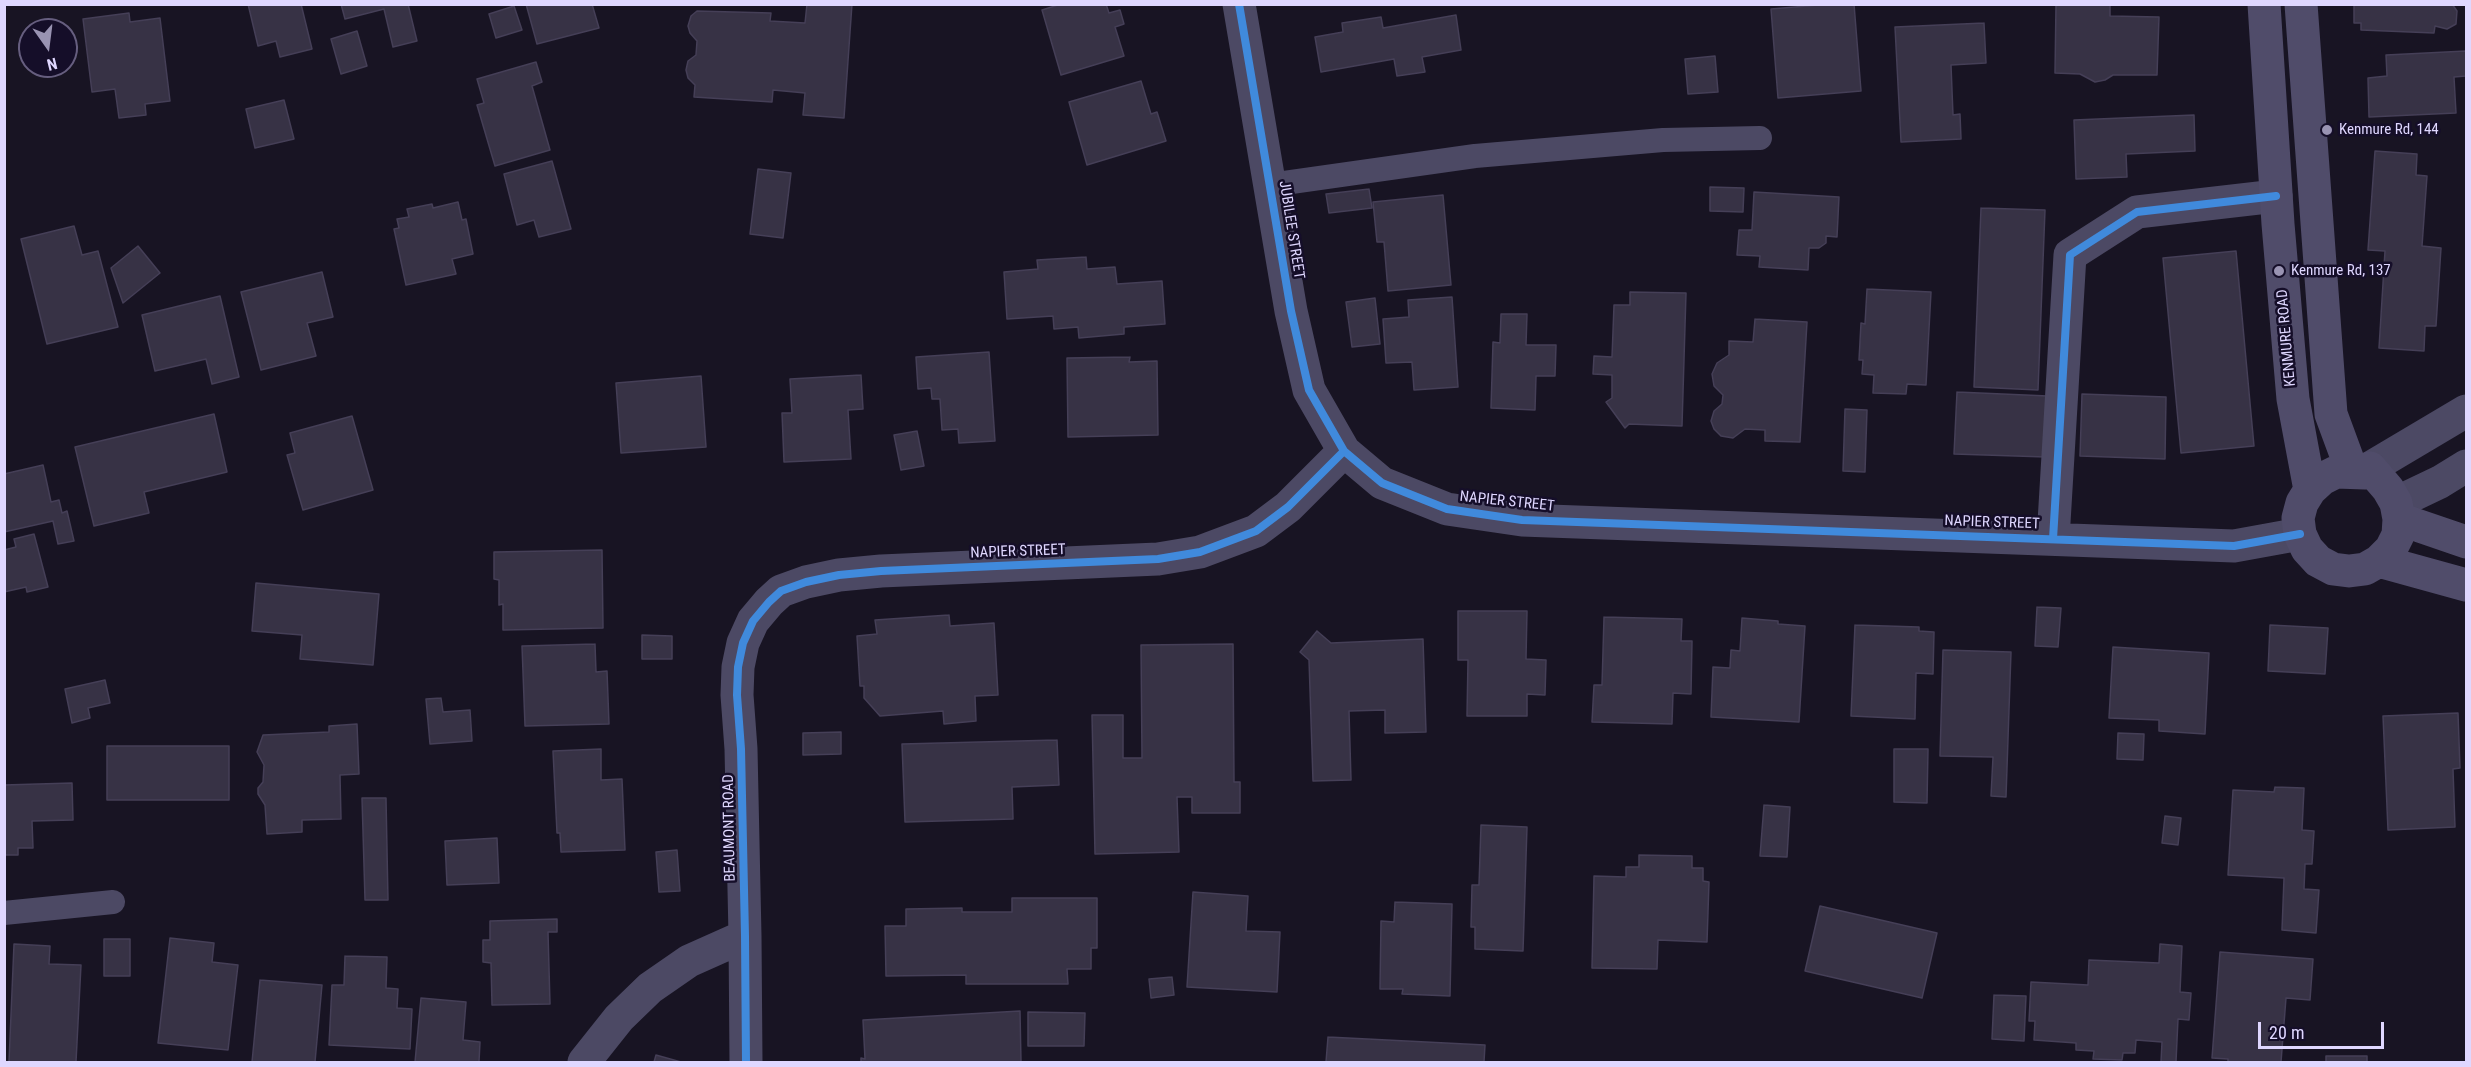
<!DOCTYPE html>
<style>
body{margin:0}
#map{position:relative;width:2471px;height:1067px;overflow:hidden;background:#181423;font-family:"Roboto Condensed",sans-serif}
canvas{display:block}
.frame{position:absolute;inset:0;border:6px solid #dfd7ff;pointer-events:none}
.north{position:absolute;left:18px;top:18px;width:60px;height:60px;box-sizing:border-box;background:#150e29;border:2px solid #665e7f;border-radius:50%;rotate:166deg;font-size:16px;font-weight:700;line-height:24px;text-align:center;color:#dfd7ff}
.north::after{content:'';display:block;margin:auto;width:21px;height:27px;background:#9993b2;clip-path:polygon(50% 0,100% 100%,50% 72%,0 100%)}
.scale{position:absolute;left:2258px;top:1022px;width:126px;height:27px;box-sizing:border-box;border:3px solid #dfd7ff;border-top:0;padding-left:8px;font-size:18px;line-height:21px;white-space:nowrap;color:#dfd7ff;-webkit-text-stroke:4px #150e29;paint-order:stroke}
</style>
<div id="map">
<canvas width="2471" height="1067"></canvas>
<div class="frame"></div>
<div class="north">N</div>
<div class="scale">20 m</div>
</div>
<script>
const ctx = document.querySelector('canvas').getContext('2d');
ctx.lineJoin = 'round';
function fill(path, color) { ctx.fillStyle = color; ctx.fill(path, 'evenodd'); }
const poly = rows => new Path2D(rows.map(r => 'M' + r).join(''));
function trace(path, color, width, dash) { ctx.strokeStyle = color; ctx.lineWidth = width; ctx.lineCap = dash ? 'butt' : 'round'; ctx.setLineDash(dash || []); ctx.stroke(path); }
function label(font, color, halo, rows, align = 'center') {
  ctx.font = font + ' "Roboto Condensed",sans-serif'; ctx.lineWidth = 5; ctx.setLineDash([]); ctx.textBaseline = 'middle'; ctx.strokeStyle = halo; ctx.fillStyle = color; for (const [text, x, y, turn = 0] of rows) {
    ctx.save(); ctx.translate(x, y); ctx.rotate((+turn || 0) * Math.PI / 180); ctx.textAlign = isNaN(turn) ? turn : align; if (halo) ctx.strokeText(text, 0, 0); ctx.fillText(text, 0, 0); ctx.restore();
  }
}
const building = poly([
 [248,4,301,4,312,49,280,57,276,41,258,46,248,4],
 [341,4,408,4,417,41,393,47,384,9,345,19,341,4],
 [526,4,592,4,599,28,537,44,526,4],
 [807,4,852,4,844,118,803,115,805,93,773,90,772,102,694,97,695,85,688,78,686,70,688,61,696,55,697,41,690,33,688,26,691,16,697,11,771,13,770,21,805,23,807,4],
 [1106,4,1109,13,1120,10,1124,24,1115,27,1124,56,1061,75,1042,10,1061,4,1106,4],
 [1830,4,1854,4,1861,91,1778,98,1771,9,1830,4],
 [2056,4,2110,4,2110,16,2159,17,2157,75,2113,75,2105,80,2095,82,2080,74,2055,73,2056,4],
 [2354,4,2452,4,2457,11,2456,24,2447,29,2435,26,2434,33,2361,30,2361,23,2354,23,2354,4],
 [514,6,522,30,496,38,489,14,514,6],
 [129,13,130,22,160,18,170,101,145,104,146,115,119,118,115,89,92,92,83,19,129,13],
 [1456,15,1461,50,1422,57,1425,72,1397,76,1394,59,1321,72,1315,37,1343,32,1342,23,1381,17,1383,28,1456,15],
 [1984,23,1986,63,1951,65,1953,115,1960,114,1961,139,1901,142,1895,27,1984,23],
 [357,31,367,66,341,74,331,39,357,31],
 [2466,51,2466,76,2454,77,2456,113,2369,117,2368,78,2387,76,2386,55,2466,51],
 [1715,56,1718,92,1688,94,1685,59,1715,56],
 [536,62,542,82,532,86,550,150,495,166,477,105,484,103,477,79,536,62],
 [1141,81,1151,114,1157,112,1166,141,1087,165,1069,102,1141,81],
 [284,100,294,139,255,148,246,109,284,100],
 [2194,115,2195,151,2126,154,2127,177,2076,179,2074,120,2194,115],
 [2375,151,2417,154,2416,175,2427,176,2422,246,2441,248,2436,326,2425,326,2424,351,2379,348,2385,251,2368,250,2375,151],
 [552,161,571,229,539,237,534,220,517,225,504,174,552,161],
 [758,169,791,173,783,238,750,234,758,169],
 [1710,187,1744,188,1743,212,1710,211,1710,187],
 [1369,189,1372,208,1329,213,1326,194,1369,189],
 [1754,192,1839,197,1837,237,1826,236,1826,243,1819,248,1809,248,1808,270,1759,267,1760,256,1737,255,1739,230,1752,230,1754,192],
 [1443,195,1451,285,1388,291,1384,242,1377,242,1373,202,1443,195],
 [458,202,462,220,466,219,473,254,452,259,456,274,406,285,394,229,399,228,397,219,409,217,407,209,432,204,433,208,458,202],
 [1981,208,2045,210,2038,390,1974,387,1981,208],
 [74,226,82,255,98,251,118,327,47,344,21,239,74,226],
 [138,246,160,273,123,303,111,268,138,246],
 [2236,251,2254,446,2181,453,2163,258,2236,251],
 [1086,257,1087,269,1115,267,1117,284,1162,281,1165,324,1124,327,1124,334,1079,338,1078,327,1054,329,1053,316,1007,319,1004,272,1038,269,1037,260,1086,257],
 [322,272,333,317,307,323,316,356,261,370,241,292,322,272],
 [1867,289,1931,292,1926,385,1907,384,1906,394,1873,393,1874,375,1862,374,1863,360,1859,360,1861,323,1865,324,1867,289],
 [1630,292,1686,293,1682,426,1629,424,1625,428,1606,402,1612,398,1612,375,1593,374,1594,356,1612,357,1614,305,1630,305,1630,292],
 [220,296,239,377,212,384,206,359,155,371,142,315,220,296],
 [1452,297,1458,387,1414,390,1412,362,1386,363,1383,319,1409,317,1408,300,1452,297],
 [1375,298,1380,344,1352,347,1346,302,1375,298],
 [1501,314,1527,314,1526,345,1556,345,1555,376,1536,376,1535,410,1491,408,1493,342,1500,343,1501,314],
 [1755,319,1807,322,1800,442,1765,441,1765,430,1745,429,1733,438,1721,436,1714,429,1711,421,1714,411,1722,404,1723,395,1714,386,1712,374,1717,363,1729,355,1729,341,1753,342,1755,319],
 [989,352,995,441,959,443,958,429,942,430,940,399,932,399,931,388,918,389,916,357,989,352],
 [1130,357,1129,362,1157,361,1158,435,1068,437,1067,358,1130,357],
 [861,375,863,409,848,410,851,459,784,462,782,413,792,413,790,379,861,375],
 [701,376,706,447,621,453,616,383,701,376],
 [1957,392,2048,396,2046,457,1954,454,1957,392],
 [2082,394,2166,397,2165,459,2080,456,2082,394],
 [1845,409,1867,410,1865,472,1843,471,1845,409],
 [214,414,227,472,144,492,149,513,94,526,75,447,214,414],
 [352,416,373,490,303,510,287,455,295,453,290,433,352,416],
 [917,431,924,466,901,470,894,435,917,431],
 [43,465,51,502,59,500,62,513,67,511,74,541,58,544,53,521,4,532,4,474,43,465],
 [34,534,48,587,27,592,26,587,4,592,4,550,16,547,14,539,34,534],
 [602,550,603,628,503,630,503,604,499,605,499,580,494,579,494,552,602,550],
 [256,583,379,594,373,665,300,659,302,635,252,631,256,583],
 [2037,607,2061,608,2058,647,2035,646,2037,607],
 [1458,611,1527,611,1526,659,1546,660,1545,695,1527,694,1527,716,1467,716,1468,660,1458,660,1458,611],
 [949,615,950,626,994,623,998,695,975,696,976,721,944,724,943,711,880,716,864,698,864,686,860,686,857,636,877,634,875,620,949,615],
 [1604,617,1682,619,1681,641,1692,641,1691,694,1673,693,1672,724,1592,722,1594,685,1602,685,1604,617],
 [1742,618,1778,621,1778,624,1805,626,1799,722,1711,717,1713,667,1730,668,1731,650,1740,651,1742,618],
 [1855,625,1919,627,1919,631,1934,632,1933,674,1916,673,1915,719,1851,716,1855,625],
 [2270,625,2328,628,2325,674,2268,671,2270,625],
 [1317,631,1331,643,1423,639,1426,732,1385,733,1385,710,1349,711,1351,780,1313,781,1309,660,1300,652,1317,631],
 [642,635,672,636,672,659,642,659,642,635],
 [595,644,596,672,607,671,609,724,525,726,522,646,595,644],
 [1233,644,1234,782,1240,782,1240,813,1192,813,1192,797,1177,797,1179,852,1095,854,1092,715,1123,715,1123,758,1142,758,1141,645,1233,644],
 [2113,647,2209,653,2205,734,2159,731,2159,720,2109,718,2113,647],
 [1943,650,2011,652,2006,797,1991,796,1993,757,1940,756,1943,650],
 [105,680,110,703,88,708,90,718,72,723,65,689,105,680],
 [441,698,443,712,470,710,472,741,430,744,426,699,441,698],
 [2458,713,2460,768,2453,769,2455,827,2388,830,2383,716,2458,713],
 [357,724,359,774,340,775,341,819,302,820,302,832,267,834,265,805,258,794,258,788,263,782,264,765,257,752,263,735,329,732,329,726,357,724],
 [841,732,841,754,803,755,803,733,841,732],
 [2118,733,2144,734,2143,760,2117,759,2118,733],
 [1057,740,1059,785,1012,787,1013,819,905,822,902,744,1057,740],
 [107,746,229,746,229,800,107,800,107,746],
 [601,749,601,780,622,779,625,850,561,852,560,833,557,833,553,751,601,749],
 [1894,749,1928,749,1927,803,1894,802,1894,749],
 [72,783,73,820,32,821,33,848,18,848,18,855,4,855,4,785,72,783],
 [2275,787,2304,788,2302,830,2314,831,2312,864,2305,864,2304,889,2319,890,2316,933,2282,930,2284,878,2228,875,2233,790,2274,792,2275,787],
 [362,798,386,798,388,900,365,900,362,798],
 [1764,805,1790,807,1787,857,1760,856,1764,805],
 [2165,816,2181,818,2178,845,2162,843,2165,816],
 [1481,825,1527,827,1523,951,1475,949,1475,927,1471,927,1472,885,1479,885,1481,825],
 [497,838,499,883,447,885,445,841,497,838],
 [677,850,680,891,659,892,656,852,677,850],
 [1639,855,1692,856,1692,868,1703,868,1703,881,1709,882,1707,942,1658,940,1657,969,1592,968,1594,876,1626,877,1626,867,1639,867,1639,855],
 [1193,892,1248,896,1246,931,1280,932,1277,992,1187,987,1193,892],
 [1012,898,1097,898,1097,948,1091,948,1091,969,1067,969,1068,984,966,984,966,975,886,976,885,926,906,926,906,909,962,908,962,912,1012,912,1012,898],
 [1395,902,1452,904,1450,996,1402,994,1403,989,1380,989,1381,921,1394,922,1395,902],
 [1820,906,1937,933,1922,998,1805,971,1820,906],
 [557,919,557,932,548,932,550,1004,492,1005,491,963,483,962,483,940,490,940,490,921,557,919],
 [170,938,214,943,212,962,238,965,228,1050,158,1043,170,938],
 [104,939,130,939,130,976,104,976,104,939],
 [14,944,50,946,49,964,81,965,76,1062,9,1062,14,944],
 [2160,944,2182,946,2180,992,2191,993,2189,1020,2178,1019,2176,1062,2161,1062,2162,1042,2136,1040,2135,1053,2123,1053,2122,1060,2093,1059,2094,1051,2076,1050,2076,1043,2034,1040,2035,1021,2029,1021,2031,982,2088,985,2089,960,2159,963,2160,944],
 [2220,952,2313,959,2310,1000,2286,998,2281,1062,2228,1062,2228,1059,2212,1058,2220,952],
 [345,956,387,957,386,988,398,989,397,1008,412,1009,410,1049,329,1045,332,985,344,985,345,956],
 [1172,977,1174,995,1151,998,1149,979,1172,977],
 [260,980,322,985,315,1062,252,1062,260,980],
 [1994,995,2026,996,2024,1041,1992,1039,1994,995],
 [421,998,466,1002,463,1040,480,1042,479,1062,415,1062,421,998],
 [1020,1011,1021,1062,861,1062,861,1058,865,1059,863,1020,1020,1011],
 [1028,1012,1085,1013,1084,1046,1028,1046,1028,1012],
 [1328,1037,1485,1045,1484,1062,1326,1062,1328,1037],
 [656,1055,681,1062,654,1062,656,1055],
 [2326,1056,2367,1056,2367,1062,2326,1062,2326,1056]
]);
fill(building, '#373245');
trace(building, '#453f57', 1.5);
trace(poly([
 [1270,185,1475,156,1663,140,1760,138],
 [4,913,113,902]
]), '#4c4964', 24);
trace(poly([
 [1239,4,1291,311,1309,390,1344,451,1382,483,1447,509,1522,520,2234,546,2300,534],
 [2370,468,2466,411],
 [2396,503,2440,482,2466,466],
 [2053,539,2070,255,2137,212,2276,196],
 [584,1062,619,1018,650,988,689,961,745,936],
 [746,1062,745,936,741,749,737,695,738,667,743,643,753,621,769,602,781,591,806,582,839,575,881,571,1158,559,1200,552,1256,531,1288,507,1344,451]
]), '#4c4964', 33);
trace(poly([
 [2264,4,2278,224,2293,399,2310,490],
 [2301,4,2331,414,2352,471],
 [2370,468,2388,489,2396,503,2399,519,2398,535,2391,549,2379,561,2365,569,2349,571,2333,569,2318,561,2307,549,2300,534,2298,518,2302,503,2310,490,2322,479,2336,472,2365,473,2370,468],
 [2399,519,2466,542],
 [2379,561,2466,585]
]), '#504c6a', 33);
trace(poly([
 [1239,4,1291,311,1309,390,1344,451,1382,483,1447,509,1522,520,2234,546,2300,534],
 [2053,539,2070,255,2137,212,2276,196],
 [746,1062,745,936,741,749,737,695,738,667,743,643,753,621,769,602,781,591,806,582,839,575,881,571,1158,559,1200,552,1256,531,1288,507,1344,451]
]), '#408adc', 8);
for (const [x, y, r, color] of [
 [2327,130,6,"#9993b2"],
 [2279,271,6,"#9993b2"]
]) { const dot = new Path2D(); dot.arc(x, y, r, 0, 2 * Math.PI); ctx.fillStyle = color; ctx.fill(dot); trace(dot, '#150e29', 2); }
label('15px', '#dfd7ff', '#150e29', [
 ["Kenmure Rd, 144",2339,130],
 ["Kenmure Rd, 137",2291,271]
], 'left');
label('15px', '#dfd7ff', '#150e29', [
 ["JUBILEE STREET",1291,230,81],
 ["KENMURE ROAD",2287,338,-95],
 ["NAPIER STREET",1507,502,6],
 ["NAPIER STREET",1992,523,2],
 ["NAPIER STREET",1018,552,-2],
 ["BEAUMONT ROAD",730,828,-91]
]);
</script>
